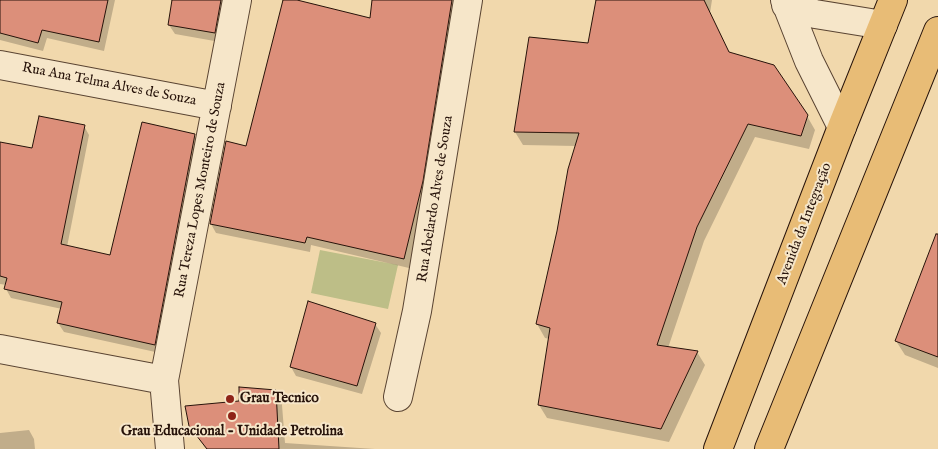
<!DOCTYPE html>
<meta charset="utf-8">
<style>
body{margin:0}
canvas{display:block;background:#f1d8ac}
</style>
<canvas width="938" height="449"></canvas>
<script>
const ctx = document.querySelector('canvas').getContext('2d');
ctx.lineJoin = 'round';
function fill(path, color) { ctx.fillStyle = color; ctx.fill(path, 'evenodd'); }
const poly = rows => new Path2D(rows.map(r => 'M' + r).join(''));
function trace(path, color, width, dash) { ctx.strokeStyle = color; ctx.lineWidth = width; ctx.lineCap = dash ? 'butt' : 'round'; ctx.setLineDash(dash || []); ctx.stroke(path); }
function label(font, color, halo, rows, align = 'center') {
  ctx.font = font + ' "IM FELL English",serif'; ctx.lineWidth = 4; ctx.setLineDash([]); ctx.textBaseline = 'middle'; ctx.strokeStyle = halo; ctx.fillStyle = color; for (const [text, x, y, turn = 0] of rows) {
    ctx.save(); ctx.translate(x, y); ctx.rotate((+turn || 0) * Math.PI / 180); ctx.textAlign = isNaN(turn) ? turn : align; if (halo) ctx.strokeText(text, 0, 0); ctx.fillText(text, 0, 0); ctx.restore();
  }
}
fill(poly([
 [320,250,398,265,388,309,311,293]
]), '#bdbe87');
fill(poly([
 [0,0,115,0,104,51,47,38,43,51,0,40],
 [173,0,229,0,220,42,175,34,169,25],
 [284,0,292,0,371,19,373,0,459,0,427,190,409,268,311,245,310,252,216,233,211,224,247,147],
 [597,0,712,0,710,13,730,54,807,116,815,130,809,149,755,137,704,241,668,348,697,352,705,365,669,442,547,418,539,405,550,339,545,338,537,324,576,146,523,145,515,132,589,44],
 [84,126,89,135,67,247,111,257,194,135,200,145,160,353,64,332,58,323,62,309,11,298,6,289,7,285,0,284,0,143,33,150],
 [938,242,938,368,905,355,896,341],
 [309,302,375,324,381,333,362,394,296,376,291,367],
 [275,392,282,405,285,443,375,449,206,449,190,426,241,402],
 [29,430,34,439,35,449,0,449,0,433]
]), '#0003');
const building = poly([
 [0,0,108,0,99,42,42,30,38,43,0,33,0,0],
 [172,0,221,0,215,33,168,25,172,0],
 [283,0,297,0,370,18,372,0,452,0,423,181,404,259,307,237,305,243,210,224,226,141,246,146,283,0],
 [596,0,704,0,729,52,774,65,808,115,801,136,748,124,697,227,657,345,698,351,661,429,538,405,550,328,536,324,557,231,568,169,579,133,514,132,529,37,588,43,596,0],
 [39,116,85,125,61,244,110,255,142,122,195,134,155,345,57,323,62,302,4,289,7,278,0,276,0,142,32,148,39,116],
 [936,234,938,234,938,357,895,341,936,234],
 [308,301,376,323,357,386,290,367,308,301],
 [239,387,276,390,279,449,207,449,189,426,185,406,239,401,239,387]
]);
fill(building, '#dc8f7a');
trace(building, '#27130a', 1);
const minor = poly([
 [785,0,809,61,842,127],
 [786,5,815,14,883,25],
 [0,65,217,106],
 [0,349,164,380],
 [398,397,417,311,468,0],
 [170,449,164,380,237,0]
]);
const major = poly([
 [718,449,842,127,893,0],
 [769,449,938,31]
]);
trace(minor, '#5a4432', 30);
trace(major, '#27130a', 30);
trace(minor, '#f6e6c9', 28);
trace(major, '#e8bc76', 28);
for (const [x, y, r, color] of [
 [230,399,5,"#8f2418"],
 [232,416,5,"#8f2418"]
]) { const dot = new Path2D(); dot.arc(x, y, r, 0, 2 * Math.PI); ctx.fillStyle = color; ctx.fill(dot); trace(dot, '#f6e6c9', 2); }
label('14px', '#27130a', '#f6e6c9', [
 ["Rua Ana Telma Alves de Souza",109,85,11],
 ["Rua Tereza Lopes Monteiro de Souza",201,190,-79],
 ["Rua Abelardo Alves de Souza",436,199,-81],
 ["Avenida da Integração",805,224,-69]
]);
label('bold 14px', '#27130a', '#f6e6c9', [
 ["Grau Tecnico",240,399],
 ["Grau Educacional - Unidade Petrolina",232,432,"center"]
], 'left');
</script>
